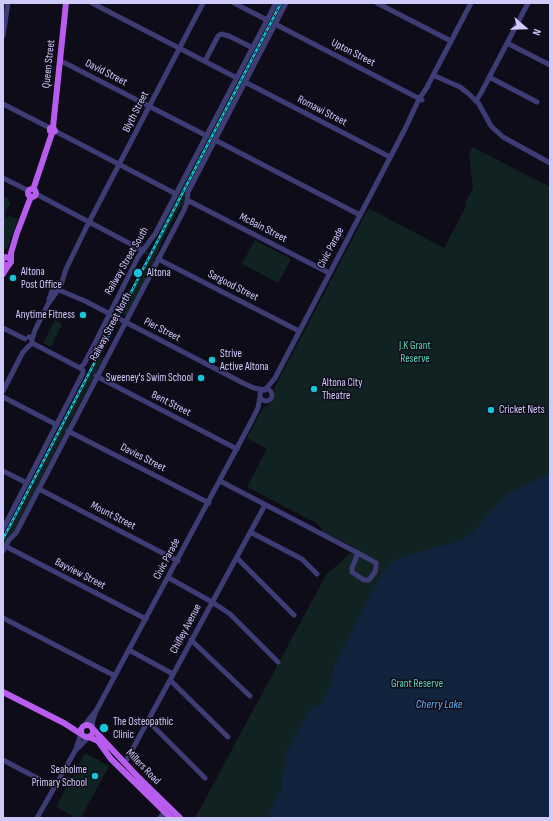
<!DOCTYPE html>
<style>
body{margin:0}
#map{position:relative;width:553px;height:821px;overflow:hidden;background:#0f0c1a;font-family:"Sofia Sans Condensed",sans-serif}
canvas{display:block}
.frame{position:absolute;inset:0;border:4px solid #d0cafa;pointer-events:none}
.north{position:absolute;left:505px;top:8px;width:40px;height:40px;-webkit-text-stroke:3px #0f0c1a;paint-order:stroke;rotate:110deg;font-size:11px;font-weight:700;line-height:16px;text-align:center;color:#d0cafa}
.north::after{content:'';display:block;margin:auto;width:14px;height:18px;background:#d0cafa;clip-path:polygon(50% 0,100% 100%,50% 72%,0 100%)}
</style>
<div id="map">
<canvas width="553" height="821"></canvas>
<div class="frame"></div>
<div class="north">N</div>
</div>
<script>
const ctx = document.querySelector('canvas').getContext('2d');
ctx.lineJoin = 'round';
function fill(path, color) { ctx.fillStyle = color; ctx.fill(path, 'evenodd'); }
const poly = rows => new Path2D(rows.map(r => 'M' + r).join(''));
function trace(path, color, width, dash) { ctx.strokeStyle = color; ctx.lineWidth = width; ctx.lineCap = dash ? 'butt' : 'round'; ctx.setLineDash(dash || []); ctx.stroke(path); }
function label(font, color, halo, rows, align = 'center') {
  ctx.font = font + ' "Sofia Sans Condensed",sans-serif'; ctx.lineWidth = 3; ctx.setLineDash([]); ctx.textBaseline = 'middle'; ctx.strokeStyle = halo; ctx.fillStyle = color; for (const [text, x, y, turn = 0] of rows) {
    ctx.save(); ctx.translate(x, y); ctx.rotate((+turn || 0) * Math.PI / 180); ctx.textAlign = isNaN(turn) ? turn : align; if (halo) ctx.strokeText(text, 0, 0); ctx.fillText(text, 0, 0); ctx.restore();
  }
}
fill(poly([
 [272,15,162,230,160,230,151,244,147,251,148,252,147,255,143,254],
 [275,17,276,18,186,193,185,202,183,208,180,207,165,235,153,262,154,263,127,316,121,313],
 [472,147,550,187,550,818,195,818,326,575,356,548,322,531,321,527,316,523,247,487,267,449,247,438,263,408,271,403,274,397,275,387,366,213,369,209,372,210,444,248,467,204,465,203,473,188,469,155],
 [3,196,9,199,8,201,11,202,5,213,6,217,8,218,9,216,18,219,8,247,3,251],
 [255,240,291,259,278,283,242,264],
 [55,320,62,324,51,347,43,343],
 [116,324,117,324,100,358,103,360,79,404,17,527,3,547,3,543],
 [85,753,109,766,81,818,76,818,56,807]
]), '#102322');
fill(poly([
 [550,472,550,818,265,818,268,816,272,809,273,803,276,800,283,785,281,779,285,764,284,757,311,708,321,704,328,691,332,680,333,669,378,580,389,566,394,561,405,556,456,542,472,533,502,499,514,490,521,488]
]), '#11233d');
trace(poly([
 [92,3,237,78],
 [234,3,267,20],
 [377,3,451,41],
 [275,24,422,100],
 [3,36,8,3],
 [507,43,550,65],
 [60,61,65,63,207,136],
 [205,61,218,36,221,34,229,36,253,48],
 [433,75,460,87,469,94,479,104,491,126,503,137,550,163],
 [489,77,537,102],
 [245,82,390,157],
 [427,87,471,3],
 [476,101,481,93,528,3],
 [3,104,50,128],
 [55,131,176,194],
 [215,140,360,215],
 [3,178,27,190],
 [36,193,38,195,142,250],
 [187,201,191,202,329,273],
 [158,259,299,331],
 [61,285,66,269,87,226,203,3],
 [59,290,85,301,243,383,254,388,264,390],
 [49,299,54,285,57,283],
 [3,328,25,339],
 [32,339,35,330,48,304,58,290],
 [80,368,84,364,96,341,138,257,155,234,276,3],
 [96,376,237,449],
 '260 395a6 6 0 1 1 12 0a6 6 0 1 1-12 0Z',
 [265,390,275,378,405,129,419,99,428,86],
 [3,391,23,352,32,343,32,339,29,337],
 [3,397,57,425],
 [68,431,209,503],
 [3,471,27,483],
 [220,481,358,553,376,563,376,567,375,572,369,580,364,580,352,572,352,568,358,553],
 [39,489,178,561],
 [3,529,83,373,83,370,80,368,32,343],
 [250,532,302,559,317,574],
 [5,546,146,619],
 [3,551,9,540,16,533,183,212,187,203,188,192,286,3],
 [237,558,294,615],
 [169,578,212,602,230,614,278,662],
 [3,618,115,676],
 [191,640,250,696],
 [129,650,173,674],
 [170,680,228,737],
 [148,721,205,778],
 [85,725,90,718,95,712],
 [92,729,93,720,96,711,252,420,258,408,260,397],
 [77,749,88,738],
 [3,760,54,787],
 [125,763,265,505],
 [37,818,75,751,81,734],
 [160,818,165,811]
]), '#3e3c74', 5);
trace(poly([
 [53,127,50,128,50,131,52,133,55,131,53,127,66,3],
 [32,189,34,187,52,133],
 '28 193a4 4 0 1 1 8 0a4 4 0 1 1-8 0Z',
 [3,259,6,257,9,258,11,262,8,266,3,264],
 [11,260,11,253,17,233,30,199,32,197],
 [3,274,8,266],
 [3,692,64,723,81,734],
 '81 731a6 6 0 1 1 12 0a6 6 0 1 1-12 0Z',
 [93,729,139,778,180,818],
 [89,737,98,741,111,759,171,818]
]), '#b85cee', 6);
const rail = poly([
 [3,539,281,3]
]);
trace(rail, '#16c5d9', 2.5);
trace(rail, '#0f0c1a', 1, [3]);
for (const [x, y, r, color] of [
 [138,273,5,"#16c5d9"],
 [13,278,4,"#16c5d9"],
 [83,315,4,"#16c5d9"],
 [212,360,4,"#16c5d9"],
 [201,378,4,"#16c5d9"],
 [314,389,4,"#16c5d9"],
 [491,410,4,"#16c5d9"],
 [104,728,5,"#16c5d9"],
 [95,776,4,"#16c5d9"]
]) { const dot = new Path2D(); dot.arc(x, y, r, 0, 2 * Math.PI); ctx.fillStyle = color; ctx.fill(dot); trace(dot, '#0f0c1a', 1.5); }
label('11px', '#d0cafa', '#0f0c1a', [
 ["Upton Street",353,53,27],
 ["Queen Street",49,64,-84],
 ["David Street",106,73,27],
 ["Romawi Street",322,111,27],
 ["Blyth Street",136,112,-63],
 ["McBain Street",263,228,27],
 ["Civic Parade",331,248,-62],
 ["Railway Street South",127,261,-60],
 ["Sargood Street",233,286,27],
 ["Railway Street North",111,327,-62],
 ["Pier Street",162,330,27],
 ["Bent Street",171,404,27],
 ["Davies Street",143,458,27],
 ["Mount Street",113,516,27],
 ["Civic Parade",167,559,-62],
 ["Bayview Street",80,574,27],
 ["Chifley Avenue",186,629,-62],
 ["Millers Road",143,767,46]
]);
label('11px', '#d0cafa', '#0f0c1a', [
 ["Altona",21,272],
 ["Post Office",21,285],
 ["Altona",147,273],
 ["Anytime Fitness",75,315,"right"],
 ["Strive",220,354],
 ["Active Altona",220,367],
 ["Sweeney's Swim School",193,378,"right"],
 ["Altona City",322,383],
 ["Theatre",322,396],
 ["Cricket Nets",499,410],
 ["The Osteopathic",113,722],
 ["Clinic",113,735],
 ["Seaholme",87,770,"right"],
 ["Primary School",87,783,"right"]
], 'left');
label('11px', '#5fd1b5', '#0f0c1a', [
 ["J.K Grant",415,346],
 ["Reserve",415,359],
 ["Grant Reserve",417,684]
]);
label('italic 12px', '#63adef', '#0f0c1a', [
 ["Cherry Lake",439,705]
]);
</script>
